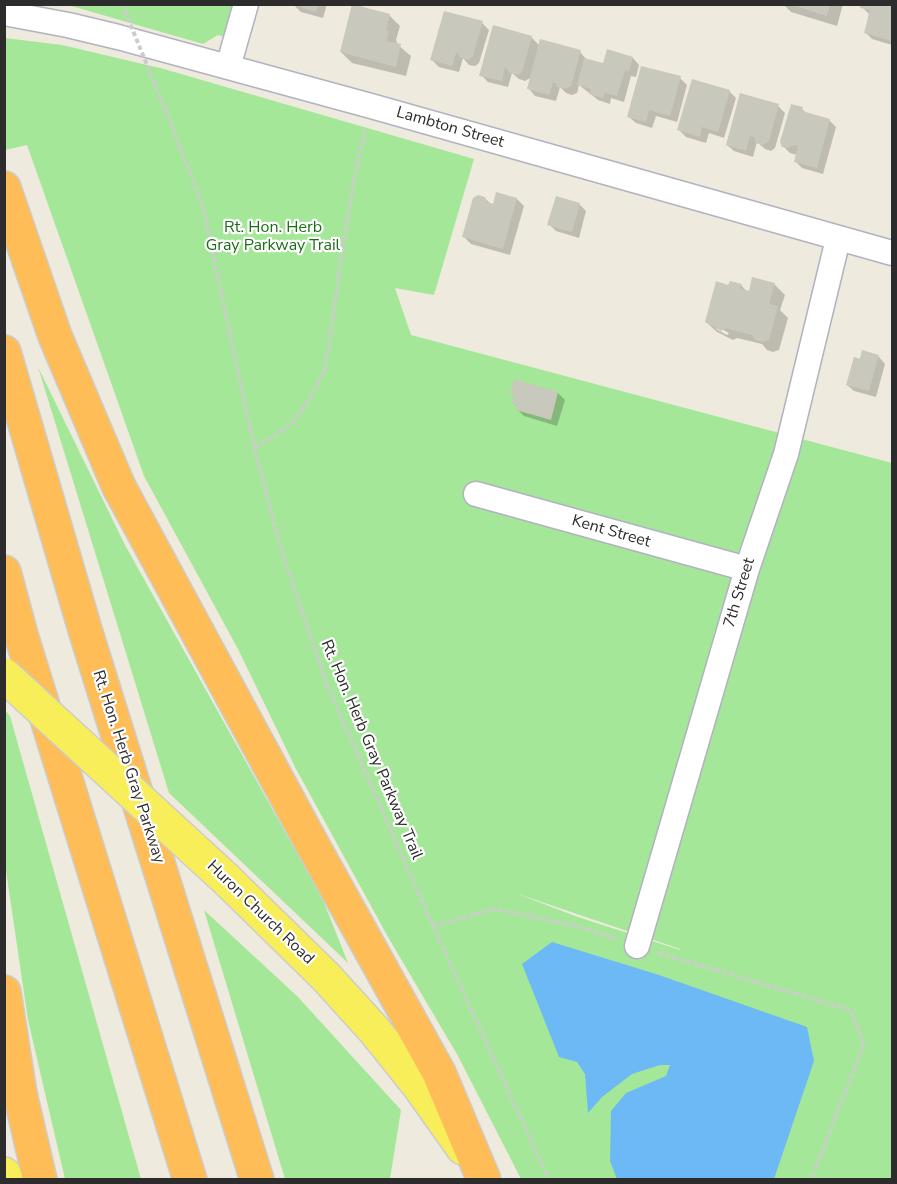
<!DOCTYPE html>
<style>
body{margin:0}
#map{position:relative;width:897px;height:1184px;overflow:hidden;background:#eeeade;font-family:"Nunito Sans",sans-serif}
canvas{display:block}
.frame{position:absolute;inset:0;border:6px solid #2c2c2c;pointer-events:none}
</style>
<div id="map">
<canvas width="897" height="1184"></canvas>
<div class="frame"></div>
</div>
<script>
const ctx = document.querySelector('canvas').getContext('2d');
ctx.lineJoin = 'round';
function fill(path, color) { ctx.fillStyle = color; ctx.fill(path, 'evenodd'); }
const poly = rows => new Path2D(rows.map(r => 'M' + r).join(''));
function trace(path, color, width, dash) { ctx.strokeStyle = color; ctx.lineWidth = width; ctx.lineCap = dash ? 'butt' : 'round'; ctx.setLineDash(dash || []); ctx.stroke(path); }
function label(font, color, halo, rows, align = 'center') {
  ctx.font = font + ' "Nunito Sans",sans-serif'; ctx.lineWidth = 4.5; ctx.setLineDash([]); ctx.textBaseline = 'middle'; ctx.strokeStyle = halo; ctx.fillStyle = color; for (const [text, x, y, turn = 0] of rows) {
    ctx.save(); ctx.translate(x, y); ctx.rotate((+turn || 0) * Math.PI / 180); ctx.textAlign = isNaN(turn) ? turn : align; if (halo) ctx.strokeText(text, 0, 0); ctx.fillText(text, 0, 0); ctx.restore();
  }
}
fill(poly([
 [68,5,243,5,236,40,218,35,203,44],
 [5,38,62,45,164,69,474,159,434,295,395,288,411,335,892,463,892,1179,521,1179,458,1056,388,937,296,769,239,651,144,476,27,145,5,150],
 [515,893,680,949,680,950,578,917],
 [38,367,125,545,323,900,348,963,169,793],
 [4,709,10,716,141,1179,65,1179,28,1020,5,864],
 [204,910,297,996,401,1110,390,1179,285,1179]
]), '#a5e798');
fill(poly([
 [552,942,659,975,807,1027,814,1061,774,1179,617,1179,610,1161,611,1111,626,1093,666,1076,670,1065,660,1065,632,1074,602,1097,588,1113,585,1074,577,1062,559,1057,522,964]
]), '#6cb9f5');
fill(poly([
 [327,4,323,18,301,12,294,5],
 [783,4,843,4,837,26,791,12],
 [863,4,892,4,892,45,872,39,865,32,869,14,862,7],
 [389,15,400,26,396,40,398,45,411,56,406,76,352,63,341,52],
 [482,23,489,30,479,63,475,66,469,65,463,58,459,72,439,67,432,60],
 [531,37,540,46,580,52,587,60,604,65,633,58,639,65,636,77,631,76,624,102,611,98,610,104,598,100,579,85,577,93,572,95,566,93,560,87,556,101,535,96,529,89,532,77,525,81,519,79,512,73,508,87,488,82,481,75],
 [680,78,687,85,677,122,656,116,652,128,636,123,629,117],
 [729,91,736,98,724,138,709,133,706,143,686,137,679,130],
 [778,106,785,113,775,148,771,151,765,149,757,142,753,157,734,151,727,145],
 [802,109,807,114,829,120,836,127,823,174,802,168,795,161,797,155,790,153,783,146],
 [497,194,517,199,524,206,510,255,471,244,464,237,484,198,494,206],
 [579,204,586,211,579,238,556,231,549,224],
 [774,284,785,295,780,310,788,318,779,350,773,352,767,350,762,344,737,338,733,340,717,332,706,322,729,286,741,285,749,294],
 [716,326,729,333,727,335,716,329],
 [863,352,879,357,885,364,876,397,854,391,847,385],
 [515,381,558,393,565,400,557,426,524,416,517,409,518,407,514,403,515,398,512,394]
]), '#0003');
fill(poly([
 [291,4,319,4,316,12],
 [352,4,390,14,386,31,389,31,386,41,401,44,396,67,340,52],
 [789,4,830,4,827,16],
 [861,4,892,4,892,41,864,33,870,10,860,8],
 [444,11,483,21,473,56,468,60,460,58,459,54,456,53,452,66,430,60],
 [493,25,532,36,522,72,517,75,510,73,505,67,502,81,479,76],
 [540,39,581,50,571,86,565,89,557,87,556,83,553,82,549,95,527,89],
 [607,49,633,57,629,71,625,70,617,96,605,93,603,98,589,94,591,89,577,85,584,58,603,63],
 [641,66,681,76,670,116,649,110,646,122,627,117],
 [692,79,730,90,718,132,702,127,700,137,677,130],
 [740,93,779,104,769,141,763,145,756,143,754,137,750,136,746,151,726,145],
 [791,104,803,107,802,111,830,119,817,168,794,162,798,146,793,145,788,148,782,147,780,142],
 [496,192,517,198,503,249,462,237,473,198,478,195,485,197,487,202,493,204],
 [556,196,580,203,572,232,547,225],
 [752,277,775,283,769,304,778,306,769,340,762,342,755,340,752,335,726,328,721,331,705,322,716,281,728,285,730,281,742,284,740,288,749,291],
 [862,350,879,355,869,391,846,385,854,357,860,359],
 [514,379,558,392,551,420,516,410,517,405,512,404,514,396,510,395]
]), '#c9c8bc');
const street = poly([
 [4,13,68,25,118,37,371,106,892,253],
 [228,67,246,4],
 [476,494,747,569],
 [637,946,747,569,786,454,838,239]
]);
const primary = poly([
 [227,880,326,977,375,1031,419,1086,463,1148],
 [4,1174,6,1180]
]);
const highway = poly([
 [4,188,55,336,119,487,312,844,439,1073,484,1180],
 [4,352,86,633,257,1180],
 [4,572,21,635,190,1180],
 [4,992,20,1094,40,1180]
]);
trace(street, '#b2b2c0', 27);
trace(primary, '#ccc', 36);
trace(highway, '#ccc', 36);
trace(poly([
 [165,109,203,207,254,447,284,560,328,687,433,926,549,1180],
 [254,447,277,435,295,420,310,399,324,371,330,340,341,258,355,175,366,128],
 [433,926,495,909,576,926,617,939],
 [658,953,851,1010,864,1044,811,1180]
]), '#ccc', 4, [4.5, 3]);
trace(street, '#fff', 24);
trace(primary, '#f8ee59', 33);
trace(highway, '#ffbd58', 33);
const primaryBridge = poly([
 [4,675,227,880]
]);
trace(primaryBridge, '#ccc', 36, []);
trace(poly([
 [122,4,165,109]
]), '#ccc', 4, [4.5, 3]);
trace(primaryBridge, '#f8ee59', 33);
label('16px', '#2c2c2c', '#fff', [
 ["Lambton Street",450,128,16],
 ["Kent Street",611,532,16],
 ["7th Street",740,593,-73],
 ["Rt. Hon. Herb Gray Parkway Trail",371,750,67],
 ["Rt. Hon. Herb Gray Parkway",128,767,72],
 ["Huron Church Road",260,913,44]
]);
label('16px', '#1a6e17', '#fff', [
 ["Rt. Hon. Herb",273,228],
 ["Gray Parkway Trail",273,246]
]);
</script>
